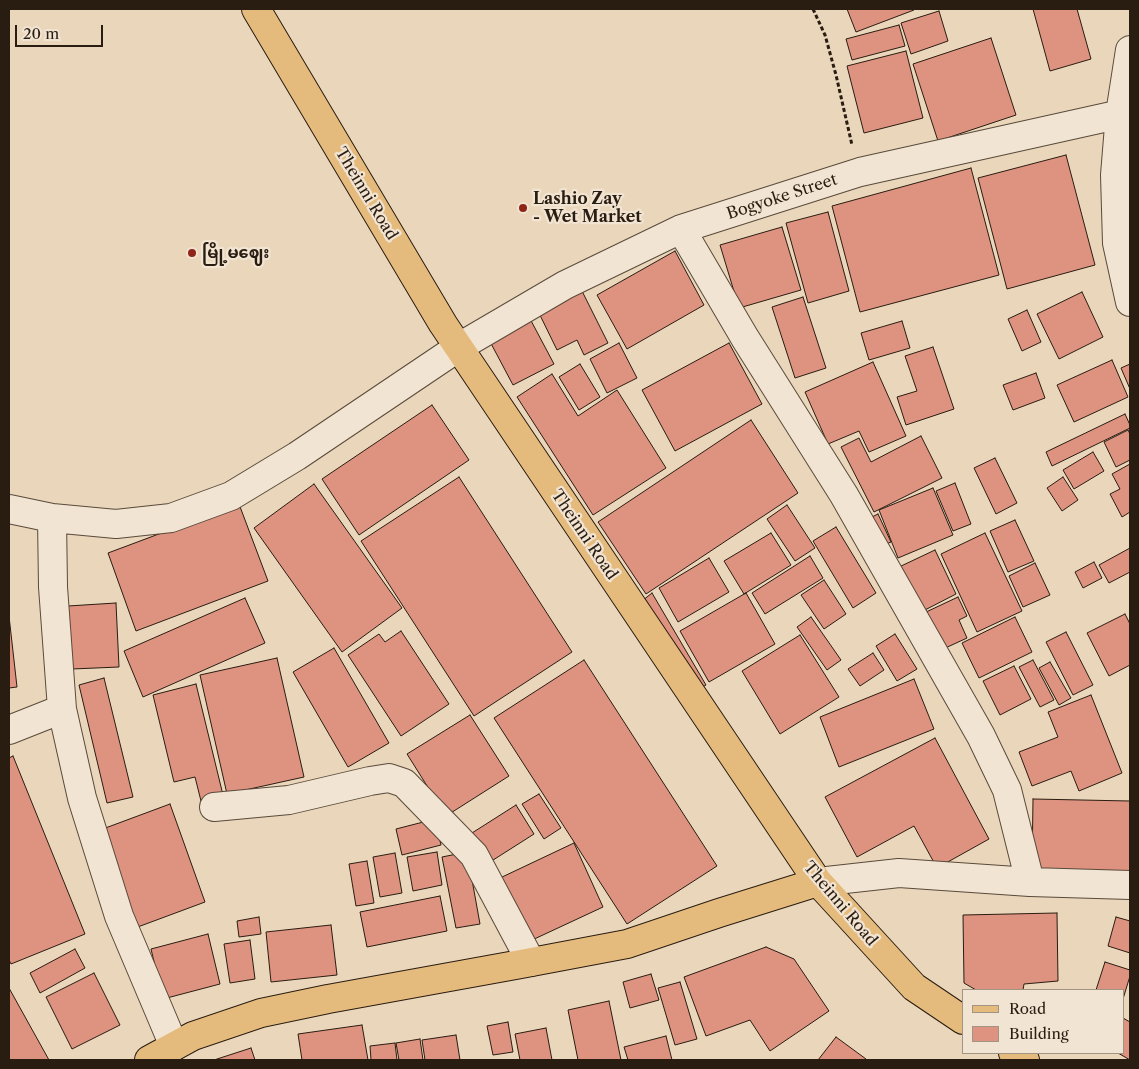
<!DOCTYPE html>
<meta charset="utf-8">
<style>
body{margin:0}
#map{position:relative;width:1139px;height:1069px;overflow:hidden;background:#ead6ba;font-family:"Libre Caslon Text",serif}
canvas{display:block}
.frame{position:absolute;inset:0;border:10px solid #291c11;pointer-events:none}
.legend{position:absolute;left:962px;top:989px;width:162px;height:65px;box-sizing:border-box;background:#f1e4d2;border:1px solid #a19485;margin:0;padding:6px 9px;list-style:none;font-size:15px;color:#291c11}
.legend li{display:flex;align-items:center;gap:10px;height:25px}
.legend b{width:25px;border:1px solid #a19485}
.scale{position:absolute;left:15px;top:25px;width:88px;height:22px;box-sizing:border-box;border:2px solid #291c11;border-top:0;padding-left:6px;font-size:15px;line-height:18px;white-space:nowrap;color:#291c11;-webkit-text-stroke:4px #f1e4d2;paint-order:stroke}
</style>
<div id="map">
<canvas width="1139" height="1069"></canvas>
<div class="frame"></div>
<ul class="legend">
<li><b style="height:6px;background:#e5bb7d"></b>Road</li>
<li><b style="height:14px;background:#de9280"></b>Building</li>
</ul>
<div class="scale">20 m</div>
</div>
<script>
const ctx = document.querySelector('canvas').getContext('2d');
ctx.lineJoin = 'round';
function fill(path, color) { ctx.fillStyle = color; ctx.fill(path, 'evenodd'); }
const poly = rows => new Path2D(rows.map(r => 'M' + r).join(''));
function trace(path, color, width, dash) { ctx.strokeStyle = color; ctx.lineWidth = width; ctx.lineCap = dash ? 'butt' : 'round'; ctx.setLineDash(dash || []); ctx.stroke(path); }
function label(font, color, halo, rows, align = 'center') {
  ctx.font = font + ' "Libre Caslon Text","Noto Sans Myanmar",serif'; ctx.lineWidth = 4.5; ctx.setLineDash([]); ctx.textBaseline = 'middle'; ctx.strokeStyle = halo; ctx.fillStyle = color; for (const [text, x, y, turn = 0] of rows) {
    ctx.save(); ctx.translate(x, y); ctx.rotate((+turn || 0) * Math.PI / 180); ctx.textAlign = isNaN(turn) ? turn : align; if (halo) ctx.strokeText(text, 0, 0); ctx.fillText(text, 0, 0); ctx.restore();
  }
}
const building = poly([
 [847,9,913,9,914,10,856,32,847,9],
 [1033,9,1077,9,1091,59,1050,71,1033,9],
 [939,11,948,41,911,54,901,23,939,11],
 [899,25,905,46,852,60,846,39,899,25],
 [991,38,1016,115,938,141,913,64,991,38],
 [906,51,923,118,864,133,847,66,906,51],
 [1066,155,1095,265,1007,289,978,178,1066,155],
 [971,168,999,275,860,312,832,206,971,168],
 [828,212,849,291,808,303,786,223,828,212],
 [782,227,801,290,739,308,720,245,782,227],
 [675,251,704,305,627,349,597,295,675,251],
 [580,287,608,343,584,355,577,340,557,350,537,309,580,287],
 [1082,292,1103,337,1059,359,1037,314,1082,292],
 [803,297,826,368,795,378,772,307,803,297],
 [1027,310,1041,342,1022,351,1008,319,1027,310],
 [528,315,554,364,513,385,487,336,528,315],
 [902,321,910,348,869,360,861,333,902,321],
 [619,343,637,378,607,393,590,359,619,343],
 [729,343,762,404,675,451,642,390,729,343],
 [933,347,954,409,906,425,897,397,917,391,905,356,933,347],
 [1112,360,1128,397,1074,422,1057,385,1112,360],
 [873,362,906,436,869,452,859,431,828,444,805,392,873,362],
 [580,364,600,397,579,410,559,377,580,364],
 [1130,364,1130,389,1121,368,1130,364],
 [1036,373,1045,398,1013,410,1003,385,1036,373],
 [552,374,578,416,617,390,666,468,593,515,517,397,552,374],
 [432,405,469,460,359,535,322,479,432,405],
 [1125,414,1130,425,1130,428,1052,466,1046,452,1125,414],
 [751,420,798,493,646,594,598,522,751,420],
 [1128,430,1130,434,1130,460,1116,467,1104,442,1128,430],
 [921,436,942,478,874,512,841,447,859,438,871,462,921,436],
 [1093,452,1104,471,1074,489,1063,470,1093,452],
 [995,458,1017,503,996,514,974,468,995,458],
 [1130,464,1130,512,1122,517,1110,494,1120,489,1112,474,1130,464],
 [459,477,572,652,474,716,361,541,459,477],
 [1063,477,1078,500,1062,511,1047,488,1063,477],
 [955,483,971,524,953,531,936,491,955,483],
 [314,484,402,608,342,652,254,528,314,484],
 [933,488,953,535,898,558,879,510,933,488],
 [239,504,268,581,136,631,108,553,239,504],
 [787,505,815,548,795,561,767,519,787,505],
 [878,514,891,542,877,548,864,521,878,514],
 [1015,520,1034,561,1008,572,990,531,1015,520],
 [836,527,876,593,853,608,813,541,836,527],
 [771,533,791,565,744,594,724,561,771,533],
 [985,533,1022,611,977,632,941,554,985,533],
 [1130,548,1130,572,1109,583,1099,565,1130,548],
 [935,550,956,594,921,612,899,567,935,550],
 [810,556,823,578,765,614,752,593,810,556],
 [709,558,729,592,678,622,659,588,709,558],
 [1094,562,1102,578,1083,588,1075,572,1094,562],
 [1035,563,1050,595,1023,607,1009,576,1035,563],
 [824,580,846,614,824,629,801,595,824,580],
 [652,593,706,685,693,692,637,605,652,593],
 [746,593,775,644,709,682,680,631,746,593],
 [958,597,967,616,959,620,967,638,941,650,924,613,958,597],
 [245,598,265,643,143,697,124,651,245,598],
 [116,603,119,667,72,669,68,606,116,603],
 [1125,614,1130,624,1130,665,1109,676,1087,633,1125,614],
 [9,616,17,687,9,688,9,616],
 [811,617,841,660,827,670,797,627,811,617],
 [1015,617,1032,652,979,678,962,643,1015,617],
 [401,631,449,704,401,736,348,655,379,634,385,642,401,631],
 [1066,632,1093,685,1073,695,1046,642,1066,632],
 [895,634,917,669,897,681,876,646,895,634],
 [800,635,839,697,780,734,742,671,800,635],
 [334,648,389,743,348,767,293,672,334,648],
 [873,653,884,670,860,686,848,669,873,653],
 [277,658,304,777,227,794,200,675,277,658],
 [584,660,717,866,627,924,494,718,584,660],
 [1033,660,1054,700,1040,707,1019,667,1033,660],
 [1050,662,1071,698,1059,705,1039,668,1050,662],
 [1014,666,1031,699,1000,715,983,681,1014,666],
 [104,678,133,797,107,803,79,685,104,678],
 [914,679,934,729,839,767,820,717,914,679],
 [196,684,223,795,201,801,195,777,174,782,153,695,196,684],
 [1091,695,1122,773,1079,791,1071,771,1032,786,1019,752,1058,737,1048,712,1091,695],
 [470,715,509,776,446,816,407,754,470,715],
 [935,738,989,839,937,868,914,826,857,857,825,797,935,738],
 [13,756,85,934,11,964,9,960,9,758,13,756],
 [539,794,561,828,544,839,522,804,539,794],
 [1033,799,1130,801,1130,871,1032,869,1033,799],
 [170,804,205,902,135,928,100,830,170,804],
 [516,805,534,834,490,862,472,833,516,805],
 [435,819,441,845,402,855,396,829,435,819],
 [574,843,603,907,530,941,500,878,574,843],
 [437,852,442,885,413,891,407,857,437,852],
 [467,852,480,924,456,928,442,857,467,852],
 [395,853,402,893,380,897,373,857,395,853],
 [367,861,374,903,356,906,349,864,367,861],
 [440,896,447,931,367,947,360,912,440,896],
 [1057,913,1058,981,1024,984,1023,990,976,990,964,983,963,915,1057,913],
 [259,917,261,934,239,937,237,921,259,917],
 [1116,917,1130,921,1130,953,1108,946,1116,917],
 [331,925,337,975,271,982,266,932,331,925],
 [208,934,220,984,163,999,151,949,208,934],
 [250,940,255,979,230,983,224,944,250,940],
 [766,947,794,959,829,1011,770,1051,750,1020,706,1036,684,977,766,947],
 [75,949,85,968,40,993,30,973,75,949],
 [1105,962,1130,970,1130,976,1123,999,1123,990,1096,990,1105,962],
 [94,973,120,1025,72,1049,46,997,94,973],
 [651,974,659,1000,630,1008,623,982,651,974],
 [680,982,697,1039,675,1045,658,988,680,982],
 [9,988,49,1060,9,1060,9,988],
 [609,1001,621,1060,578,1060,568,1010,609,1001],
 [1123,1018,1130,1022,1130,1060,1118,1053,1123,1053,1123,1018],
 [508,1022,513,1052,493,1055,487,1026,508,1022],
 [362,1025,368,1060,302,1060,298,1034,362,1025],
 [546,1028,552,1060,520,1060,515,1034,546,1028],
 [456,1035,460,1060,425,1060,422,1040,456,1035],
 [666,1036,672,1060,628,1060,624,1047,666,1036],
 [836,1037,866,1059,865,1060,818,1060,836,1037],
 [420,1039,423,1060,399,1060,396,1043,420,1039],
 [395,1043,397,1060,371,1060,370,1046,395,1043],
 [251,1048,255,1060,214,1060,251,1048]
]);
fill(building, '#de9280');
trace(building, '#291c11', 1);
const minor = poly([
 [1130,50,1120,114,1115,175,1117,243,1130,302],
 [681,229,745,338,844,495,981,736,1007,790,1030,882],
 [9,509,52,518,116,524,171,518,231,496,297,456,459,347,565,285,681,229,860,172,1130,112],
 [62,709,82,798,119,916,174,1046],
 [9,730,62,709,53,587,52,518],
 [214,807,289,800,370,781,389,778,404,783,474,855,531,962],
 [818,882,899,873,1030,882,1130,885]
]);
const major = poly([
 [256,9,443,324,818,882,914,987,963,1020],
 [1013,1053,1025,1060],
 [149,1060,193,1036,261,1013,328,999,521,964,627,944,719,913,818,882]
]);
trace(minor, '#594a3b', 30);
trace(major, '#291c11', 30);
trace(poly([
 [813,9,825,35,836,75,852,145]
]), '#291c11', 3, [4, 2.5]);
trace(minor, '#f1e4d2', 28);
trace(major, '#e5bb7d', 28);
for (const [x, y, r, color] of [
 [523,208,5,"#8f2418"],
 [192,253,5,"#8f2418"]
]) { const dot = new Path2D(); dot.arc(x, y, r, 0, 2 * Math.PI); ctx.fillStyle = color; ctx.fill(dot); trace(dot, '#f1e4d2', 2); }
label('16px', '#291c11', '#f1e4d2', [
 ["Theinni Road",366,194,59],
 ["Bogyoke Street",782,197,-18],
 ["Theinni Road",584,535,56],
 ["Theinni Road",840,904,50]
]);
label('bold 16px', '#291c11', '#f1e4d2', [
 ["Lashio Zay",533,199],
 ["- Wet Market",533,217],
 ["မြို့မဈေး",202,253]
], 'left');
</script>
